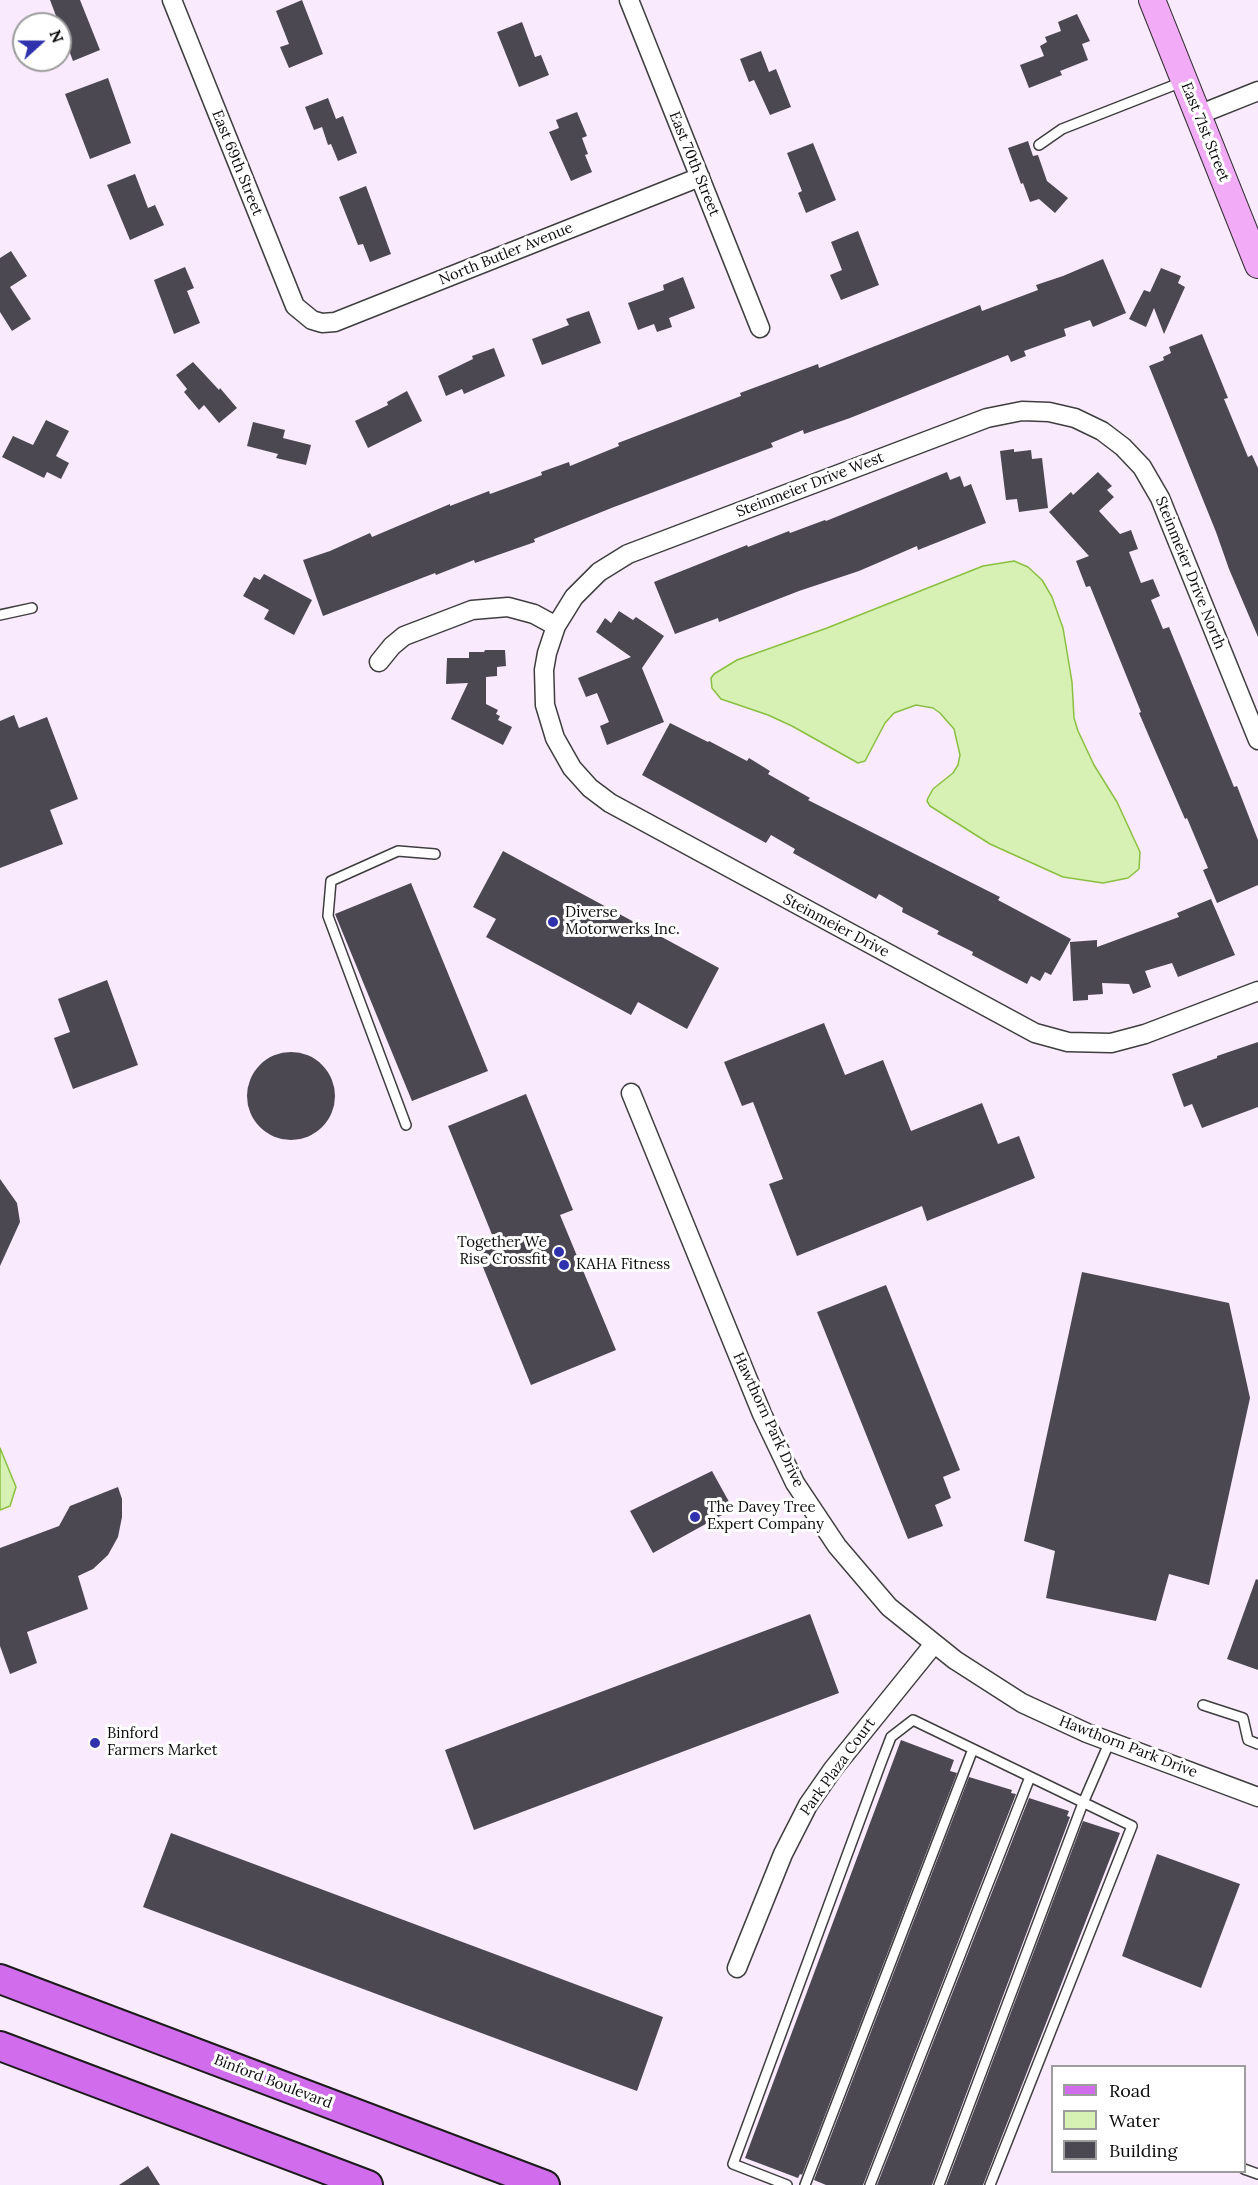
<!DOCTYPE html>
<style>
body{margin:0}
#map{position:relative;width:1258px;height:2185px;overflow:hidden;background:#faeafd;font-family:Lora,serif}
canvas{display:block}
.legend{position:absolute;left:1051px;top:2065px;width:195px;height:108px;box-sizing:border-box;background:#fff;border:2px solid #9d9d9d;margin:0;padding:8px 10px;list-style:none;font-size:18px;color:#0b0b0b}
.legend li{display:flex;align-items:center;gap:12px;height:30px}
.legend b{width:30px;border:2px solid #9d9d9d}
.north{position:absolute;left:12px;top:12px;width:60px;height:60px;box-sizing:border-box;background:#fff;border:2px solid #9d9d9d;border-radius:50%;rotate:69deg;font-size:16px;font-weight:700;line-height:24px;text-align:center;color:#0b0b0b}
.north::after{content:'';display:block;margin:auto;width:21px;height:27px;background:#3032ad;clip-path:polygon(50% 0,100% 100%,50% 72%,0 100%)}
</style>
<div id="map">
<canvas width="1258" height="2185"></canvas>
<ul class="legend">
<li><b style="height:8px;background:#d16cec"></b>Road</li>
<li><b style="height:16px;background:#d7f0b4"></b>Water</li>
<li><b style="height:16px;background:#4c4852"></b>Building</li>
</ul>
<div class="north">N</div>
</div>
<script>
const ctx = document.querySelector('canvas').getContext('2d');
ctx.lineJoin = 'round';
function fill(path, color) { ctx.fillStyle = color; ctx.fill(path, 'evenodd'); }
const poly = rows => new Path2D(rows.map(r => 'M' + r).join(''));
function trace(path, color, width, dash) { ctx.strokeStyle = color; ctx.lineWidth = width; ctx.lineCap = dash ? 'butt' : 'round'; ctx.setLineDash(dash || []); ctx.stroke(path); }
function label(font, color, halo, rows, align = 'center') {
  ctx.font = font + ' Lora,serif'; ctx.lineWidth = 6; ctx.setLineDash([]); ctx.textBaseline = 'middle'; ctx.strokeStyle = halo; ctx.fillStyle = color; for (const [text, x, y, turn = 0] of rows) {
    ctx.save(); ctx.translate(x, y); ctx.rotate((+turn || 0) * Math.PI / 180); ctx.textAlign = isNaN(turn) ? turn : align; if (halo) ctx.strokeText(text, 0, 0); ctx.fillText(text, 0, 0); ctx.restore();
  }
}
const water = poly([
 [1014,561,1028,567,1042,580,1052,597,1059,617,1063,628,1072,682,1074,718,1078,731,1094,765,1117,802,1140,852,1139,869,1128,878,1103,883,1063,877,990,844,930,806,927,801,928,798,933,789,953,773,958,765,960,755,954,729,940,713,933,708,916,705,894,713,885,723,865,761,858,763,792,726,768,715,721,699,712,688,711,678,714,674,737,660,827,628,983,566,1014,561],
 [0,1448,16,1487,10,1506,0,1510,0,1448]
]);
fill(water, '#d7f0b4');
trace(water, '#89c041', 1.5);
fill(poly([
 [50,0,80,0,100,50,73,61],
 [302,0,323,54,289,68,280,47,289,44,276,11],
 [1077,14,1090,41,1082,44,1088,60,1060,71,1062,75,1029,88,1020,65,1044,56,1040,46,1047,42,1045,37,1061,31,1058,22],
 [522,22,535,57,541,55,549,75,519,87,497,32],
 [761,51,769,72,776,69,791,107,770,115,754,80,749,82,740,59],
 [108,78,131,143,90,159,65,94],
 [328,98,336,119,343,116,357,153,338,161,331,144,328,145,322,127,314,130,305,107],
 [577,112,587,136,582,138,588,154,585,155,592,172,571,181,549,132,559,128,556,120],
 [1028,141,1033,156,1038,155,1047,181,1068,198,1055,213,1039,199,1030,202,1023,183,1021,184,1008,148],
 [813,143,836,200,806,213,798,193,802,191,787,153],
 [135,174,148,208,155,205,164,225,130,240,107,185],
 [366,186,391,254,370,262,363,244,358,245,339,197],
 [858,231,879,285,841,300,830,275,842,270,831,242],
 [11,251,27,276,10,287,31,319,12,331,0,312,0,258],
 [1103,259,1126,313,1093,327,1090,320,1064,329,1066,336,1024,351,1026,356,1011,362,1008,355,850,418,804,434,803,430,771,443,773,447,614,507,534,539,535,542,475,563,474,560,436,575,435,573,323,616,303,560,330,551,370,533,372,537,450,504,450,506,489,491,490,494,542,475,541,472,569,462,570,466,619,446,618,443,741,396,740,393,818,364,819,368,980,305,982,311,1038,290,1036,285,1063,276],
 [185,267,194,288,187,291,200,323,174,334,154,280],
 [1161,268,1181,276,1178,283,1185,287,1164,334,1154,308,1146,327,1129,319,1144,290,1150,292],
 [683,277,695,308,669,318,672,327,657,332,654,324,638,330,628,303,664,290,663,285],
 [589,311,601,343,542,365,532,339,569,325,566,319],
 [1202,334,1228,398,1224,399,1248,457,1252,455,1258,468,1258,637,1229,569,1216,532,1149,366,1164,360,1163,357,1171,353,1169,347],
 [494,348,505,376,464,394,462,389,446,396,438,376,473,359,472,356],
 [193,362,219,390,220,388,237,408,219,423,204,405,199,410,184,392,187,389,176,375],
 [407,391,422,421,368,448,355,421,388,405,387,402],
 [46,420,69,431,56,456,69,463,61,479,47,472,44,478,2,457,13,436,33,445],
 [253,422,285,430,283,438,311,445,306,465,276,458,278,454,247,446],
 [1014,449,1014,452,1031,450,1032,459,1042,458,1048,508,1019,512,1017,499,1006,500,1000,451],
 [947,472,950,480,960,476,964,487,971,484,986,523,918,550,917,546,859,571,799,591,719,622,718,618,675,634,654,582,747,545,748,547,789,531,790,533,825,520,826,521],
 [1098,472,1112,486,1107,490,1114,497,1099,511,1120,534,1131,530,1138,549,1129,552,1141,583,1153,579,1160,596,1151,600,1163,629,1169,627,1234,787,1237,786,1258,840,1258,885,1217,903,1203,870,1208,868,1187,818,1185,819,1151,741,1139,713,1141,712,1090,586,1086,587,1076,561,1089,556,1049,512,1071,492,1073,495],
 [264,574,312,600,294,635,264,619,269,610,243,596,254,577,260,580],
 [619,611,633,620,636,617,664,636,642,668,664,722,607,745,600,726,609,722,597,693,586,697,578,678,631,657,596,632,605,618,611,623],
 [485,650,505,650,506,666,497,667,497,676,486,677,486,704,498,710,496,714,500,716,498,720,512,727,503,745,451,719,468,683,446,684,447,658,469,658,469,652,484,652],
 [14,715,19,728,47,717,78,799,50,810,63,844,0,868,0,721],
 [670,723,708,742,709,741,747,761,749,758,770,771,768,774,810,798,808,800,1000,897,998,900,1071,939,1051,975,1045,972,1040,981,1031,976,1027,984,972,955,973,952,937,934,939,931,902,912,903,908,879,894,876,899,793,853,795,849,771,835,766,843,642,775],
 [503,851,719,968,687,1029,638,1002,631,1015,486,937,496,919,473,907],
 [411,883,488,1071,412,1101,335,914],
 [1211,899,1235,955,1178,977,1172,963,1145,971,1151,987,1133,994,1129,984,1102,983,1103,994,1088,995,1088,1000,1073,1001,1070,942,1097,940,1097,947,1179,917,1177,913],
 [107,980,138,1065,73,1089,54,1038,70,1032,58,999],
 [824,1023,845,1075,883,1060,911,1131,982,1103,998,1144,1019,1136,1035,1178,927,1221,922,1206,797,1256,769,1184,783,1179,753,1102,742,1106,724,1062],
 [1258,1042,1258,1107,1202,1128,1192,1104,1184,1107,1172,1074,1217,1058,1217,1056],
 '247 1096a44 44 0 1 1 88 0a44 44 0 1 1-88 0Z',
 [526,1094,573,1210,560,1215,616,1350,531,1385,476,1250,495,1242,448,1126],
 [0,1179,17,1203,20,1222,0,1266],
 [1082,1272,1229,1303,1250,1398,1209,1585,1169,1574,1156,1621,1046,1598,1055,1551,1024,1541],
 [886,1285,960,1470,943,1477,951,1498,935,1505,943,1526,908,1539,817,1312],
 [712,1471,733,1509,653,1553,630,1511],
 [118,1487,122,1499,122,1517,118,1537,108,1555,93,1569,78,1576,88,1609,27,1632,37,1663,10,1674,0,1646,0,1548,59,1526,70,1506],
 [1256,1579,1258,1580,1258,1670,1227,1659],
 [810,1614,839,1693,474,1830,445,1750],
 [901,1740,954,1760,950,1771,957,1773,802,2175,800,2174,798,2178,745,2158],
 [969,1777,1012,1790,1011,1793,1016,1794,863,2185,826,2185,814,2180],
 [1029,1798,1069,1811,1067,1816,1070,1817,932,2185,877,2185],
 [1083,1821,1120,1833,983,2185,946,2185],
 [171,1833,663,2017,637,2091,143,1907],
 [1157,1854,1240,1884,1201,1988,1122,1956],
 [148,2166,160,2185,119,2185]
]), '#4c4852');
const lane = poly([
 [1039,145,1062,129,1182,82],
 [0,615,32,608],
 [406,1125,328,916,331,881,398,851,435,854],
 [1203,1705,1243,1718,1248,1740,1258,1744],
 [1244,2169,1258,2174],
 [787,2185,733,2164,881,1763,891,1737,913,1720,1132,1826,990,2185],
 [805,2185,973,1749],
 [870,2185,1030,1777],
 [939,2185,1083,1803,1110,1741]
]);
const street = poly([
 [172,0,295,306,312,320,322,323,335,322,700,177],
 [629,0,760,328],
 [1198,115,1258,91],
 [379,662,392,646,404,636,472,610,508,607,534,614,556,626],
 [1258,740,1160,498,1142,467,1123,447,1102,431,1075,418,1049,412,1022,411,987,418,628,554,599,572,574,597,556,626,547,653,544,670,545,705,555,738,572,768,590,788,610,803,1035,1033,1068,1042,1111,1043,1145,1034,1258,991],
 [631,1093,762,1414,795,1483,837,1546,889,1607,955,1660,1022,1703,1087,1733,1258,1797],
 [737,1968,783,1854,808,1805,833,1769,934,1644]
]);
const secondary = poly([
 [1152,0,1258,265]
]);
const primary = poly([
 [0,1979,545,2185],
 [0,2046,368,2185]
]);
trace(lane, '#3e3e3e', 12);
trace(street, '#3e3e3e', 21);
trace(secondary, '#2d2d2d', 28);
trace(primary, '#1c1c1c', 32);
trace(lane, '#fff', 9);
trace(street, '#fff', 18);
trace(secondary, '#f2abf7', 26);
trace(primary, '#d16cec', 28);
for (const [x, y, r, color] of [
 [553,922,6,"#3032ad"],
 [559,1252,6,"#3032ad"],
 [564,1265,6,"#3032ad"],
 [695,1517,6,"#3032ad"],
 [95,1743,6,"#3032ad"]
]) { const dot = new Path2D(); dot.arc(x, y, r, 0, 2 * Math.PI); ctx.fillStyle = color; ctx.fill(dot); trace(dot, '#fff', 2); }
label('15px', '#0b0b0b', '#fff', [
 ["East 71st Street",1205,132,68],
 ["East 69th Street",237,163,68],
 ["East 70th Street",694,164,68],
 ["North Butler Avenue",506,254,-22],
 ["Steinmeier Drive West",810,485,-21],
 ["Steinmeier Drive North",1190,573,68],
 ["Steinmeier Drive",836,926,28],
 ["Hawthorn Park Drive",768,1420,65],
 ["Hawthorn Park Drive",1128,1747,21],
 ["Park Plaza Court",838,1767,-54],
 ["Binford Boulevard",273,2082,21]
]);
label('15px', '#0b0b0b', '#fff', [
 ["Diverse",565,913],
 ["Motorwerks Inc.",565,930],
 ["Together We",547,1243,"right"],
 ["Rise Crossfit",547,1260,"right"],
 ["KAHA Fitness",576,1265],
 ["The Davey Tree",707,1508],
 ["Expert Company",707,1525],
 ["Binford",107,1734],
 ["Farmers Market",107,1751]
], 'left');
</script>
